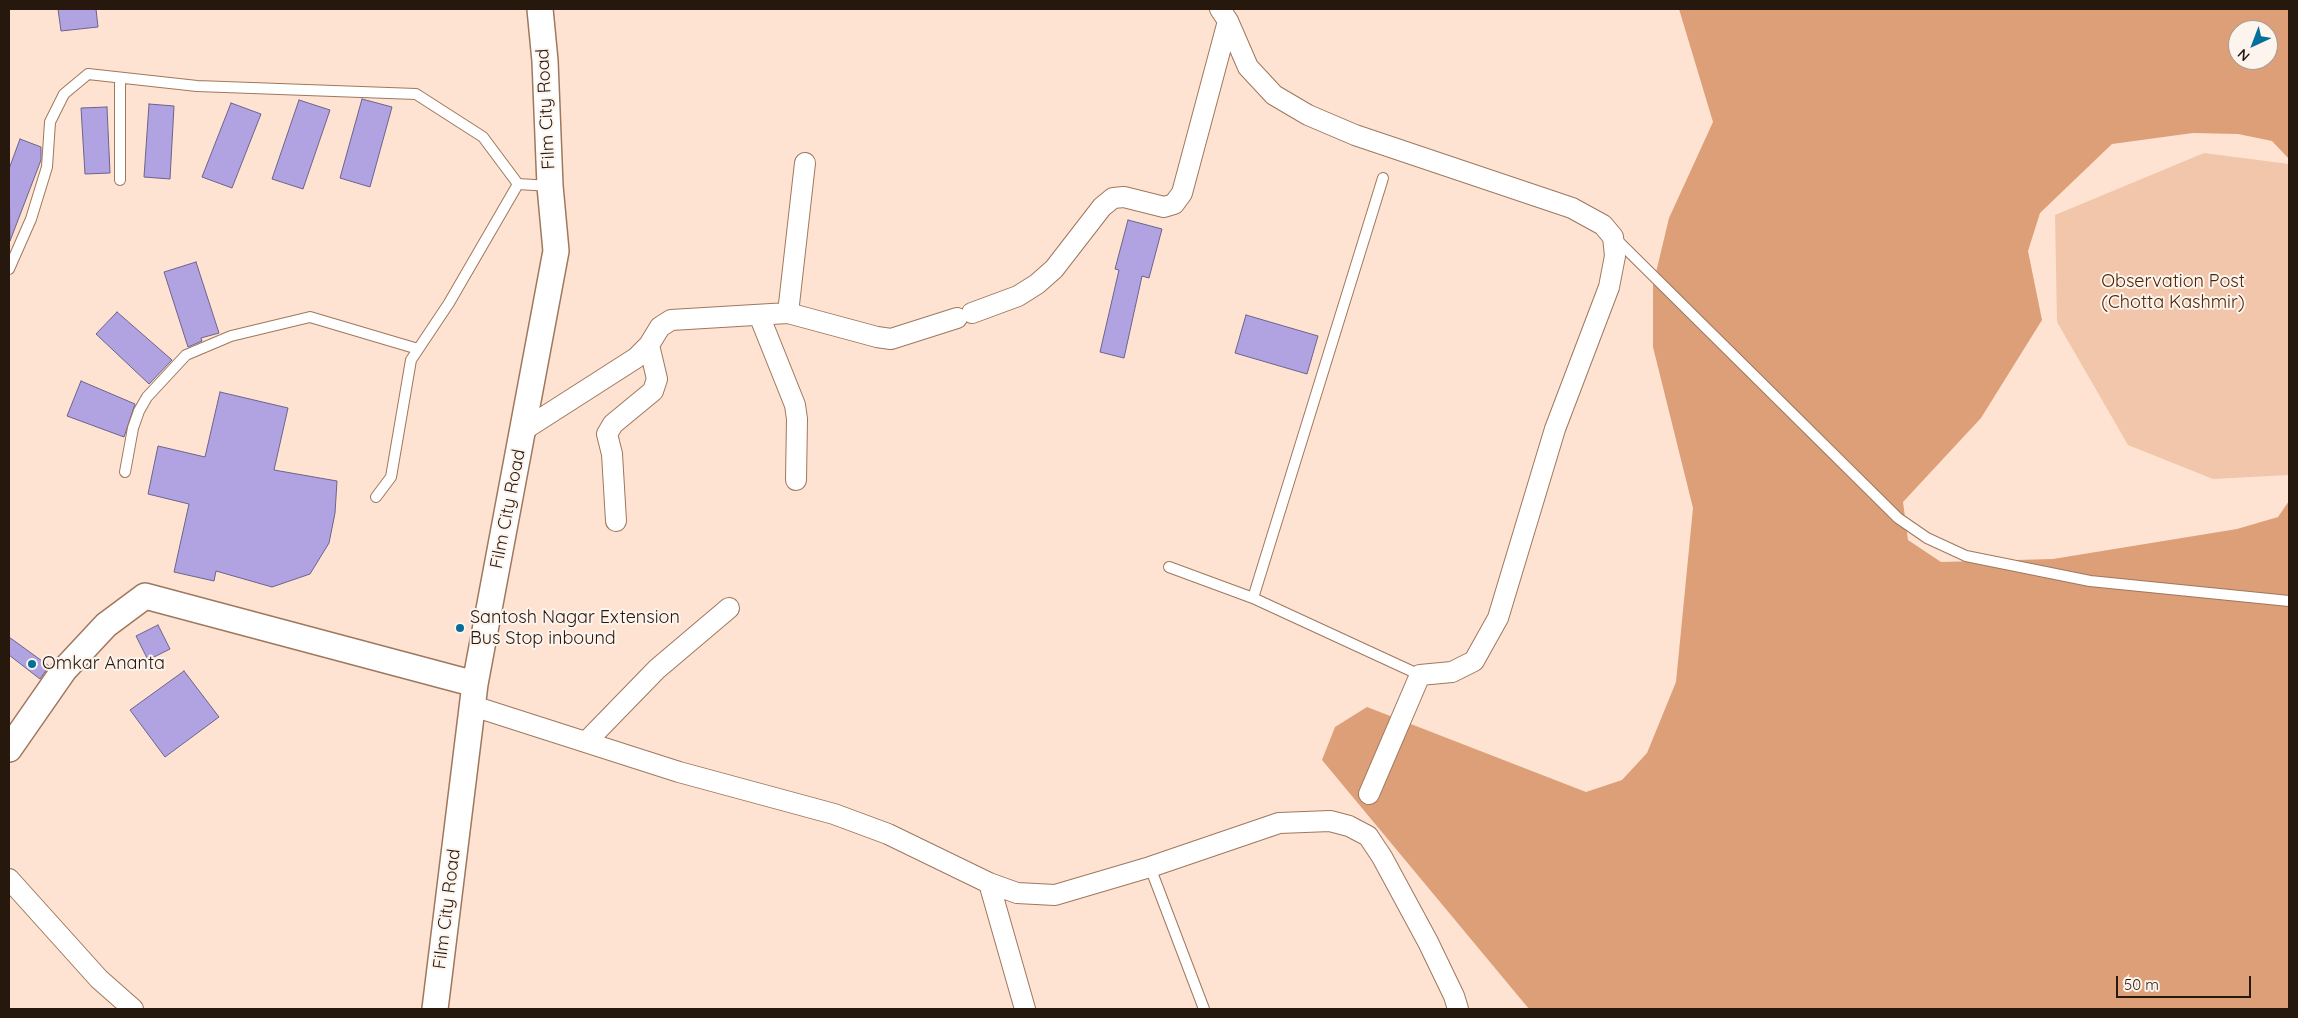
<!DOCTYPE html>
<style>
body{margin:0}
#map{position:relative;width:2298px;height:1018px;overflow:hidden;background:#fee3d2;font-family:Quicksand,sans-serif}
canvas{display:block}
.frame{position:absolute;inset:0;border:10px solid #27180d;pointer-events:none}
.north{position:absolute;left:2228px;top:20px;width:50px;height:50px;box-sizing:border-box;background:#fdf4ee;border:1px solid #a79c94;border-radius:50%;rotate:223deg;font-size:14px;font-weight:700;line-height:20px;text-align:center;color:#27180d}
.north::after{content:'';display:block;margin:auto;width:18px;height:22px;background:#03709c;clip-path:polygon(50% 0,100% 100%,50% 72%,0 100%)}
.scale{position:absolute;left:2116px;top:976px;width:135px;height:22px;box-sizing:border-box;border:2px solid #27180d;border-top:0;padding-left:6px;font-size:15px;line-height:18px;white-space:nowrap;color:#27180d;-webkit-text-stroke:4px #fdf4ee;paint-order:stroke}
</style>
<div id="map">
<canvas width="2298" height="1018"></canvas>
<div class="frame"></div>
<div class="north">N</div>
<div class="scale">50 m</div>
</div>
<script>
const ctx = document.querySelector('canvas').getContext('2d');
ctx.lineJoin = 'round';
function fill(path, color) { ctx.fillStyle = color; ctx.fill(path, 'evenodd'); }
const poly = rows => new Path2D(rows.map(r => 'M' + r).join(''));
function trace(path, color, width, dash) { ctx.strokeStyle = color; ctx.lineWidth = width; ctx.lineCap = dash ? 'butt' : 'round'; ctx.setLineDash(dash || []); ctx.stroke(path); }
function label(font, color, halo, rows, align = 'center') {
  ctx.font = font + ' Quicksand,sans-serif'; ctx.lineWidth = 4; ctx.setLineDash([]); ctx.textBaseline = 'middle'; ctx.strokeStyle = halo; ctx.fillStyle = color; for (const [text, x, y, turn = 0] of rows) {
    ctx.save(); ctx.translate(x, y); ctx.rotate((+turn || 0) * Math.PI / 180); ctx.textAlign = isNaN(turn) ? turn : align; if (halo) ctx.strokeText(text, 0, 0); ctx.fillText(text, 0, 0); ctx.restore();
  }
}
fill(poly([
 [2204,153,2289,164,2289,475,2213,479,2128,445,2057,322,2055,215]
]), '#f1c6aa');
fill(poly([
 [1679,9,2289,9,2289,159,2272,141,2238,134,2193,133,2112,144,2040,213,2028,251,2042,320,1981,418,1903,502,1908,540,1941,562,2053,559,2237,529,2278,517,2289,501,2289,1009,1529,1009,1322,760,1335,727,1367,707,1586,792,1622,780,1647,753,1676,682,1693,508,1653,347,1653,285,1669,218,1713,122],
 [2238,30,2268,30,2268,60,2238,60]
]), '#dc9f77');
const building = poly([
 [58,9,96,9,98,27,61,31,58,9],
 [362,99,392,107,370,187,340,178,362,99],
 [299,100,330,110,303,189,272,179,299,100],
 [231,103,261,114,232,188,202,177,231,103],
 [149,104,174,106,170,179,144,177,149,104],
 [107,107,110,173,85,174,81,108,107,107],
 [20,139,41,147,41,160,10,241,9,169,20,139],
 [1128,220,1162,229,1149,278,1142,276,1124,358,1100,352,1119,270,1115,269,1128,220],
 [196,262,219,333,201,338,202,341,188,347,164,272,196,262],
 [117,312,172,360,149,384,96,334,117,312],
 [1246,315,1318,336,1307,374,1235,353,1246,315],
 [81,381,135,404,124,437,67,416,81,381],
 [220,392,288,408,274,470,337,481,335,513,329,543,310,574,272,587,216,571,214,581,174,572,189,504,148,494,158,446,205,457,220,392],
 [158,625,170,649,148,660,136,636,158,625],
 [9,637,49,666,40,679,9,655,9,637],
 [184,671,219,717,165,757,130,710,184,671]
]);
fill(building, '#b1a2e1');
trace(building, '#6c638b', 1);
const service = poly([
 [120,180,120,78],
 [1616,239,1898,518,1927,538,1966,556,2090,581,2289,601],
 [9,269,31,219,47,167,50,122,64,94,88,74,197,86,416,94,483,137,518,184,550,186],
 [125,472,133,428,139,411,147,397,186,355,231,336,310,317,418,349],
 [376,497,391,477,411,360,449,303,518,184],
 [1169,567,1253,598,1420,675],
 [1253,598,1383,178],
 [1150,867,1204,1009]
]);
const minor = poly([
 [1220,9,1228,21,1248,67,1274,95,1308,115,1355,135,1572,208,1603,225,1613,237,1615,256,1609,287,1555,429,1498,618,1474,661,1452,672,1420,675,1369,794],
 [788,313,805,163],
 [972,313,1018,296,1037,284,1054,269,1102,207,1113,198,1124,197,1164,207,1174,204,1182,193,1228,21],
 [759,315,795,405,797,419,796,480],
 [522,431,636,358,649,345,660,327,671,320,788,313,877,337,891,339,957,318],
 [616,521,612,454,607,434,613,424,653,391,657,379,649,345],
 [473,706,679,772,834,814,888,834,989,883,1017,893,1055,895,1150,867,1279,823,1330,821,1349,826,1368,836,1382,857,1428,942,1454,996,1458,1009],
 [586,742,657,669,729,608],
 [9,879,99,979,133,1009],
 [989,883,1025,1009]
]);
const tertiary = poly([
 [9,749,64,670,106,625,145,596,475,684],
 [435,1009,475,684,556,251,550,186,545,61,540,9]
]);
trace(service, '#9f775d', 12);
trace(minor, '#9f775d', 22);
trace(tertiary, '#9f775d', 28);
trace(service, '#fff', 10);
trace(minor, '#fff', 20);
trace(tertiary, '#fff', 25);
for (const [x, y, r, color] of [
 [460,628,5,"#03709c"],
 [32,664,5,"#03709c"]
]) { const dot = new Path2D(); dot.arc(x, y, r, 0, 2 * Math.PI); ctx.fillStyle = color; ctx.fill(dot); trace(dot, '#fdf4ee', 2); }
label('18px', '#27180d', '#fdf4ee', [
 ["Film City Road",546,109,-93],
 ["Film City Road",508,509,-79],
 ["Film City Road",447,909,-83]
]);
label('18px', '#4d2505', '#fdf4ee', [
 ["Observation Post",2173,282],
 ["(Chotta Kashmir)",2173,303]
]);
label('18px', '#27180d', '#fdf4ee', [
 ["Santosh Nagar Extension",470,618],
 ["Bus Stop inbound",470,639],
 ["Omkar Ananta",42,664]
], 'left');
</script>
